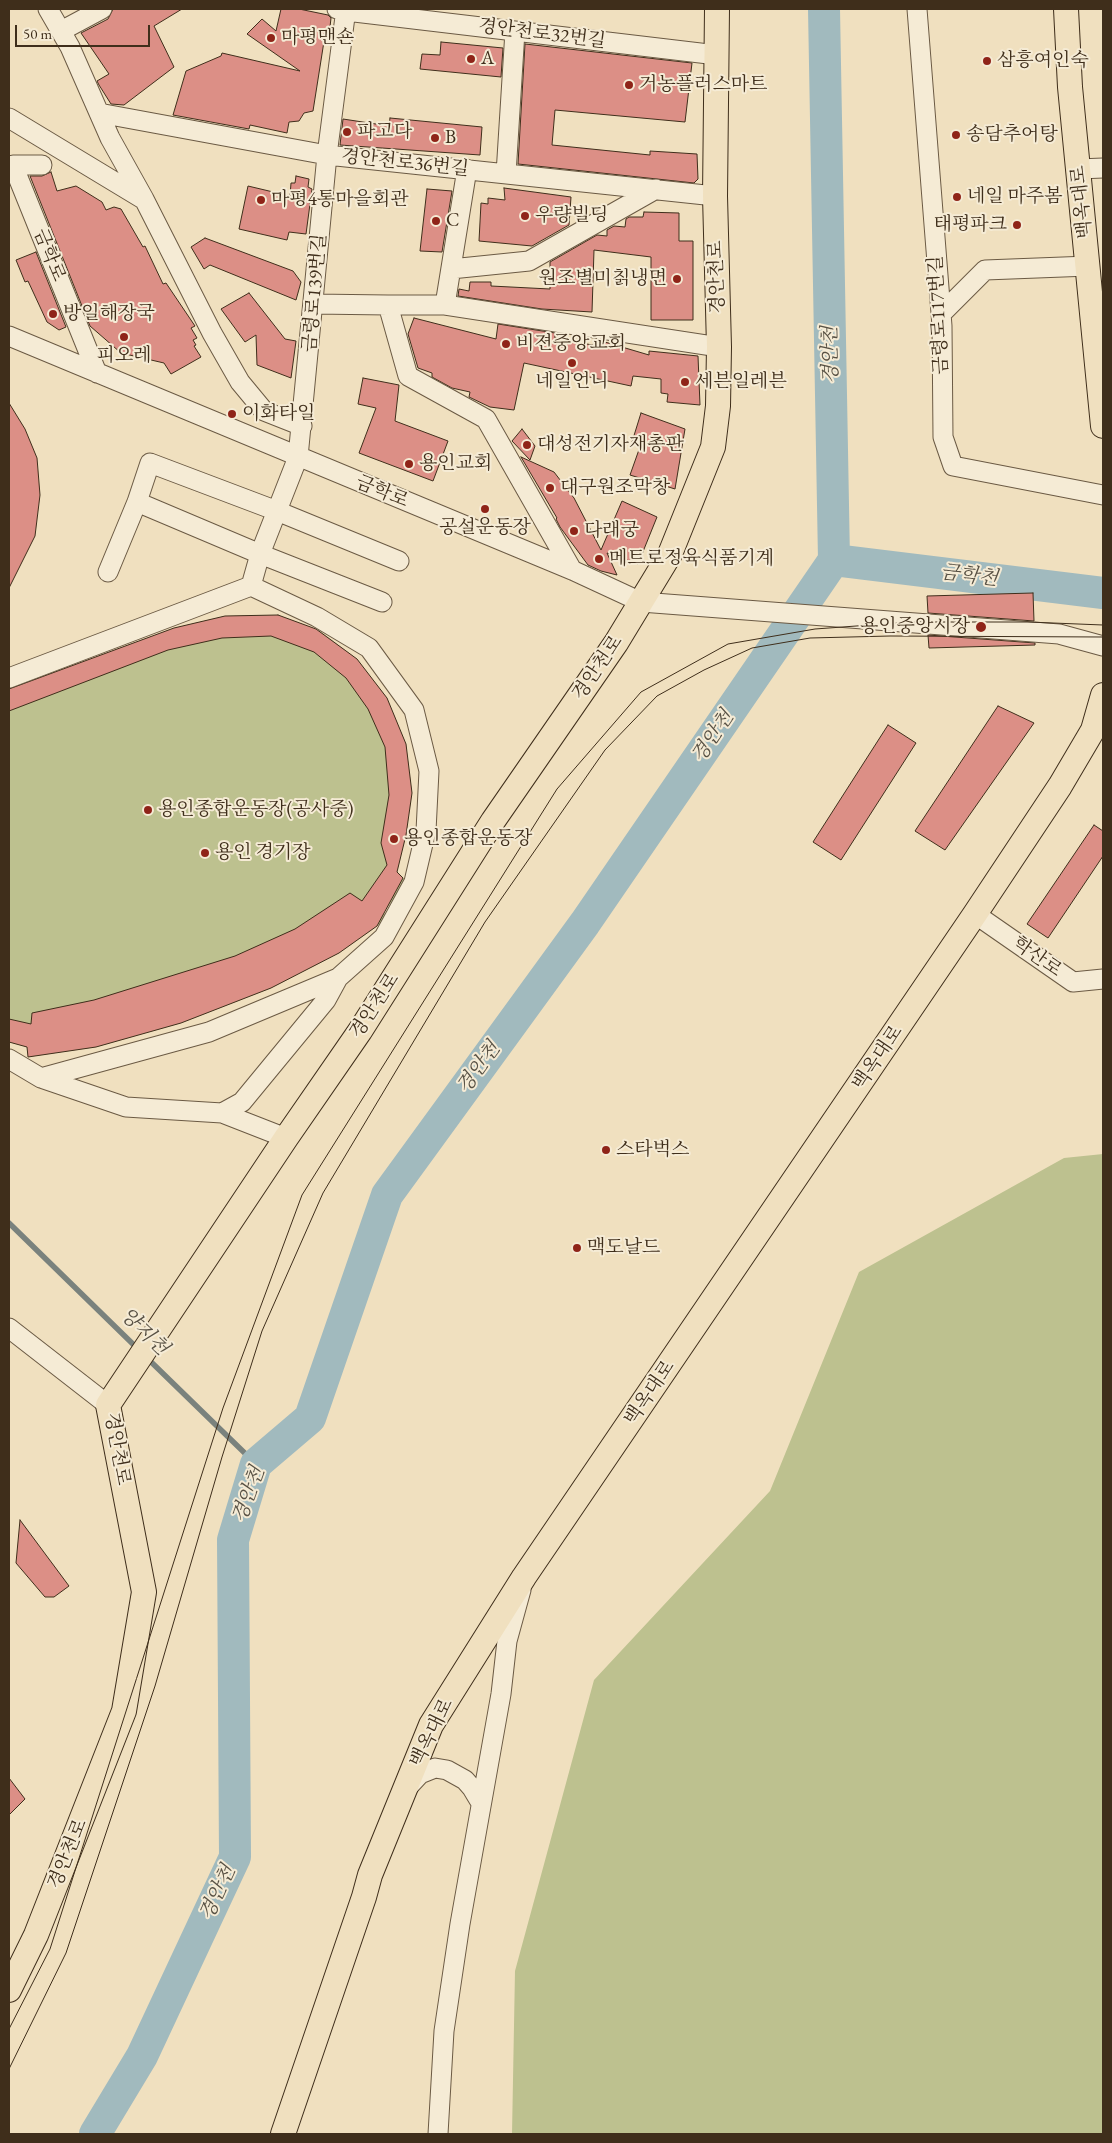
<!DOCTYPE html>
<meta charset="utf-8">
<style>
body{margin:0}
#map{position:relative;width:1112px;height:2143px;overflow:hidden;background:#f0e0bf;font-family:"EB Garamond",serif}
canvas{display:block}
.frame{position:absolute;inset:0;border:10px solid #3f2e1b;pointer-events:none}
.scale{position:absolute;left:15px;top:25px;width:135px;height:22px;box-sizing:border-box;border:2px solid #3f2e1b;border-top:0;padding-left:6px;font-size:15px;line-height:18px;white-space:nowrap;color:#3f2e1b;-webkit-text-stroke:4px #f5ebd5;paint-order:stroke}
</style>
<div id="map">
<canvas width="1112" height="2143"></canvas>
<div class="frame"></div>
<div class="scale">50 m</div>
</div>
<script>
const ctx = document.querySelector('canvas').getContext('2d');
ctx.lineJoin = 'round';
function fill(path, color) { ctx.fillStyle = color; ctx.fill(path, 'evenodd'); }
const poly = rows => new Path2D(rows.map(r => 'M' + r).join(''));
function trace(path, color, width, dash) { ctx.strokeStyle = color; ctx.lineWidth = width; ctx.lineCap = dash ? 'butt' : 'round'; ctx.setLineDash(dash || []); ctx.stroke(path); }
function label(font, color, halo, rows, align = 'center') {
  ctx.font = font + ' "EB Garamond","Noto Serif KR",serif'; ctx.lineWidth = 4; ctx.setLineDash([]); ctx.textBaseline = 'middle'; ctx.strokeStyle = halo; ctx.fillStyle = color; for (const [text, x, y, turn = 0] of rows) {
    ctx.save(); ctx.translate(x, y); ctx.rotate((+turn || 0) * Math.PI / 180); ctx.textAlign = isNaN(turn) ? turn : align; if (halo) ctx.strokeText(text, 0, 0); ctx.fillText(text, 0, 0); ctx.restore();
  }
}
fill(poly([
 [278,615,320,631,357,659,387,698,406,744,412,793,406,835,397,872,407,881,384,912,387,919,339,953,271,988,181,1023,96,1047,28,1057,27,1047,9,1042,9,689,174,628,225,616],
 [1103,1154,1103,2134,512,2134,515,1971,594,1680,770,1491,859,1272,1064,1158]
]), '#bdc18f');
trace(poly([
 [9,1223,138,1349],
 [146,1357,256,1464]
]), '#7a827d', 5.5);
trace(poly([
 [834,560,1103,593],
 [95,2134,142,2056,235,1857,233,1540,256,1464,310,1418,387,1195,585,923,834,560,824,9]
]), '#a1babe', 32);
const building = poly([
 [113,9,182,9,154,26,174,67,124,105,111,104,99,85,97,81,109,74,81,33,108,19,113,9],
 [281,9,299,9,328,15,331,18,329,36,325,35,313,111,304,113,299,121,289,122,287,133,250,125,249,129,173,115,186,71,221,56,222,53,300,71,247,34,262,19,276,31,281,9],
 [441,42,503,48,501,77,420,69,422,54,440,55,441,42],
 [525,44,692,63,685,122,555,110,552,145,650,155,650,151,697,154,698,179,694,183,518,164,525,44],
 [390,118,482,127,480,155,340,145,343,119,389,126,390,118],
 [51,172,57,191,76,186,102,202,106,210,114,207,121,209,143,247,145,246,163,284,166,283,195,326,191,328,197,338,193,340,196,345,194,346,201,357,171,374,164,363,121,353,90,326,30,176,42,176,51,172],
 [296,176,309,179,308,187,312,189,306,234,289,232,287,240,239,229,248,186,290,196,291,183,295,183,296,176],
 [504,188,571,197,569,225,532,246,479,241,481,203,488,204,488,198,505,200,504,188],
 [427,189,452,191,442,252,420,251,427,189],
 [644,212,679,213,679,241,693,241,693,320,651,320,651,257,594,250,592,312,542,309,458,296,459,289,469,291,470,282,491,282,491,286,550,289,550,262,597,235,607,236,607,230,614,226,625,227,626,219,629,217,643,217,644,212],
 [205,238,293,271,301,282,296,300,210,265,204,269,191,247,205,238],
 [36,252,66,327,59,330,47,322,28,281,25,282,16,260,36,252],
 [249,293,285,339,296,341,291,378,257,365,256,335,245,342,221,309,249,293],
 [414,318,496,339,498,324,555,333,555,338,603,347,605,342,649,355,649,351,698,356,700,405,667,402,668,394,661,393,661,379,633,376,631,386,524,363,514,410,490,407,469,397,470,392,452,388,432,377,432,373,418,368,408,334,414,318],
 [363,378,399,385,395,421,448,441,433,481,359,453,376,408,358,404,363,378],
 [9,403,25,429,37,458,40,495,35,536,9,588,9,403],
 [641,413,685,429,675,489,630,475,641,444,632,442,641,413],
 [522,429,535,446,530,460,512,441,522,429],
 [521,457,554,472,574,498,601,550,622,501,657,517,638,564,607,553,617,575,601,571,588,565,560,527,556,519,557,518,521,457],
 [1033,593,1034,621,928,613,927,596,1033,593],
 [278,615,316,629,357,659,387,698,406,744,412,793,406,835,397,872,403,878,377,926,339,953,271,988,181,1023,96,1047,28,1057,27,1047,9,1042,9,1019,31,1024,32,1013,94,1000,235,956,295,929,350,893,362,901,387,865,381,843,389,795,385,747,368,709,346,678,314,652,271,636,222,638,168,650,9,711,9,689,174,628,225,616,278,615],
 [928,635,1035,643,1035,645,929,648,928,635],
 [998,706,1034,723,945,850,915,831,998,706],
 [888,725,916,743,841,860,813,842,888,725],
 [1094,825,1103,831,1103,856,1048,938,1027,924,1094,825],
 [20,1520,69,1586,54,1597,45,1597,16,1563,20,1520],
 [9,1778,25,1799,9,1815,9,1778]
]);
fill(building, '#dc8f86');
trace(building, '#3f2e1b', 1);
const minor = poly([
 [48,9,70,47,110,138,144,199,212,333,240,382,264,411,302,426],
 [337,9,346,11,717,55],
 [917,9,942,326,943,437,953,466,1103,495],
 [61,31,102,9],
 [99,113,327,155,715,196],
 [9,118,143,199],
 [42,165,13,165,97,373],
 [467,169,445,305,388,305,408,376,486,419,572,570],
 [1079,169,1103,168],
 [506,174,515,31],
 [451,269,529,261,656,189],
 [314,304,388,305],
 [445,305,719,347],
 [941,314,985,270,1089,266],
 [9,336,572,570,641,602,1059,634,1103,646],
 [137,502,260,554,382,602],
 [108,572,137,502,150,463,277,511,399,561],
 [251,586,260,554,298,457,327,155,346,9],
 [9,678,251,586,317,617,369,648,414,710,429,771,426,831,414,882,384,937,338,978,326,1000,242,1102,222,1113,286,1138],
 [975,914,1073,982,1103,979],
 [9,1059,41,1078,126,1107,222,1113],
 [41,1078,209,1032,338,978],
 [9,1328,108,1405],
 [407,1788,420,1774,435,1768,447,1770,465,1780,472,1788,481,1803],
 [438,2134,444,2031,460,1924,501,1694,507,1641,521,1590]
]);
const major = poly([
 [1066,9,1070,87,1103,426],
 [9,1990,36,1935,124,1711,144,1592,108,1405,286,1138,360,1031,493,821,616,643,670,554,713,447,718,406,719,347,715,196,717,9],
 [283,2134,364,1897,370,1875,431,1725,524,1577,975,914,1060,786,1093,730,1103,695]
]);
trace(minor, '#6b5a44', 21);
trace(major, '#3f2e1b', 26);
trace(minor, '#f5ebd5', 19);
trace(major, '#f0e0bf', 24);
trace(poly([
 [9,2029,50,1949,223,1408,302,1195,557,789,641,692,728,644,815,629,911,622,1028,622,1103,625],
 [9,2069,66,1953,155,1686,222,1457,262,1331,323,1193,485,922,605,750,657,696,704,670,752,648,810,638,890,636,1103,637]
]), '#3f2e1b', 1);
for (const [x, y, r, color] of [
 [271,38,5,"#8f2418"],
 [471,59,5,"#8f2418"],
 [987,61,5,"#8f2418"],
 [629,85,5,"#8f2418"],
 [347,132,5,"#8f2418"],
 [956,135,5,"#8f2418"],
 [435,138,5,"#8f2418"],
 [957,197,5,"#8f2418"],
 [261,200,5,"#8f2418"],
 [525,216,5,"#8f2418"],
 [436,221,5,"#8f2418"],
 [1017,225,5,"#8f2418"],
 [677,279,5,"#8f2418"],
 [53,314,5,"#8f2418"],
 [124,337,5,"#8f2418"],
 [506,344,5,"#8f2418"],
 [572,363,5,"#8f2418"],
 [685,382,5,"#8f2418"],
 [232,414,5,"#8f2418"],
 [527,445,5,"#8f2418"],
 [409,464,5,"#8f2418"],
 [550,488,5,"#8f2418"],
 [485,509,5,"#8f2418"],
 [574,531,5,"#8f2418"],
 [599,559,5,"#8f2418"],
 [981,627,6,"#8f2418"],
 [148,810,5,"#8f2418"],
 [394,839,5,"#8f2418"],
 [205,853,5,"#8f2418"],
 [606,1150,5,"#8f2418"],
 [577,1248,5,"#8f2418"]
]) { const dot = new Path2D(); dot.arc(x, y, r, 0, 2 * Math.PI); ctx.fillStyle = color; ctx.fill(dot); trace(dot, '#f5ebd5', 2); }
label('19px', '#3f2e1b', '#f5ebd5', [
 ["경안천로32번길",542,34,7],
 ["경안천로36번길",405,163,6],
 ["백옥대로",1082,202,-96],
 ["금학로",49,255,68],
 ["경안천로",717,277,-92],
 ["금령로139번길",315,293,-85],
 ["금령로117번길",939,315,-93],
 ["금학로",382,492,22],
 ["경안천로",598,668,-56],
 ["학산로",1037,957,35],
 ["경안천로",375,1006,-57],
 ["백옥대로",878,1058,-56],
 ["백옥대로",650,1393,-56],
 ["경안천로",117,1449,80],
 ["백옥대로",432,1733,-64],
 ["경안천로",68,1854,-68]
]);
label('19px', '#3f2e1b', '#f5ebd5', [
 ["마평맨숀",281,38],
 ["A",481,59],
 ["삼흥여인숙",997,61],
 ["거농플러스마트",639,85],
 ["파고다",357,132],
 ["송담추어탕",966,135],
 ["B",445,138],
 ["네일 마주봄",967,197],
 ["마평4통마을회관",271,200],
 ["우량빌딩",535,216],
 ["C",446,221],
 ["태평파크",1007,225,"right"],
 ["원조별미칡냉면",667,279,"right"],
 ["방일해장국",63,314],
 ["비젼중앙교회",516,344],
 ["피오레",124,356,"center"],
 ["네일언니",572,382,"center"],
 ["세븐일레븐",695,382],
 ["이화타일",242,414],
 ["대성전기자재총판",537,445],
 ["용인교회",419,464],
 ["대구원조막창",560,488],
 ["공설운동장",485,528,"center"],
 ["다래궁",584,531],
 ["메트로정육식품기계",609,559],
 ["용인중앙시장",970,627,"right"],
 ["용인종합운동장(공사중)",158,810],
 ["용인종합운동장",404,839],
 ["용인 경기장",215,853],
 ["스타벅스",616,1150],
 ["맥도날드",587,1248]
], 'left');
label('italic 20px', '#585144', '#f5ebd5', [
 ["경안천",831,355,-91],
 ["금학천",969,576,7],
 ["경안천",713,737,-56],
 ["경안천",479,1068,-54],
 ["양지천",144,1332,44],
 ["경안천",249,1495,-70],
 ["경안천",218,1893,-65]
]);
</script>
